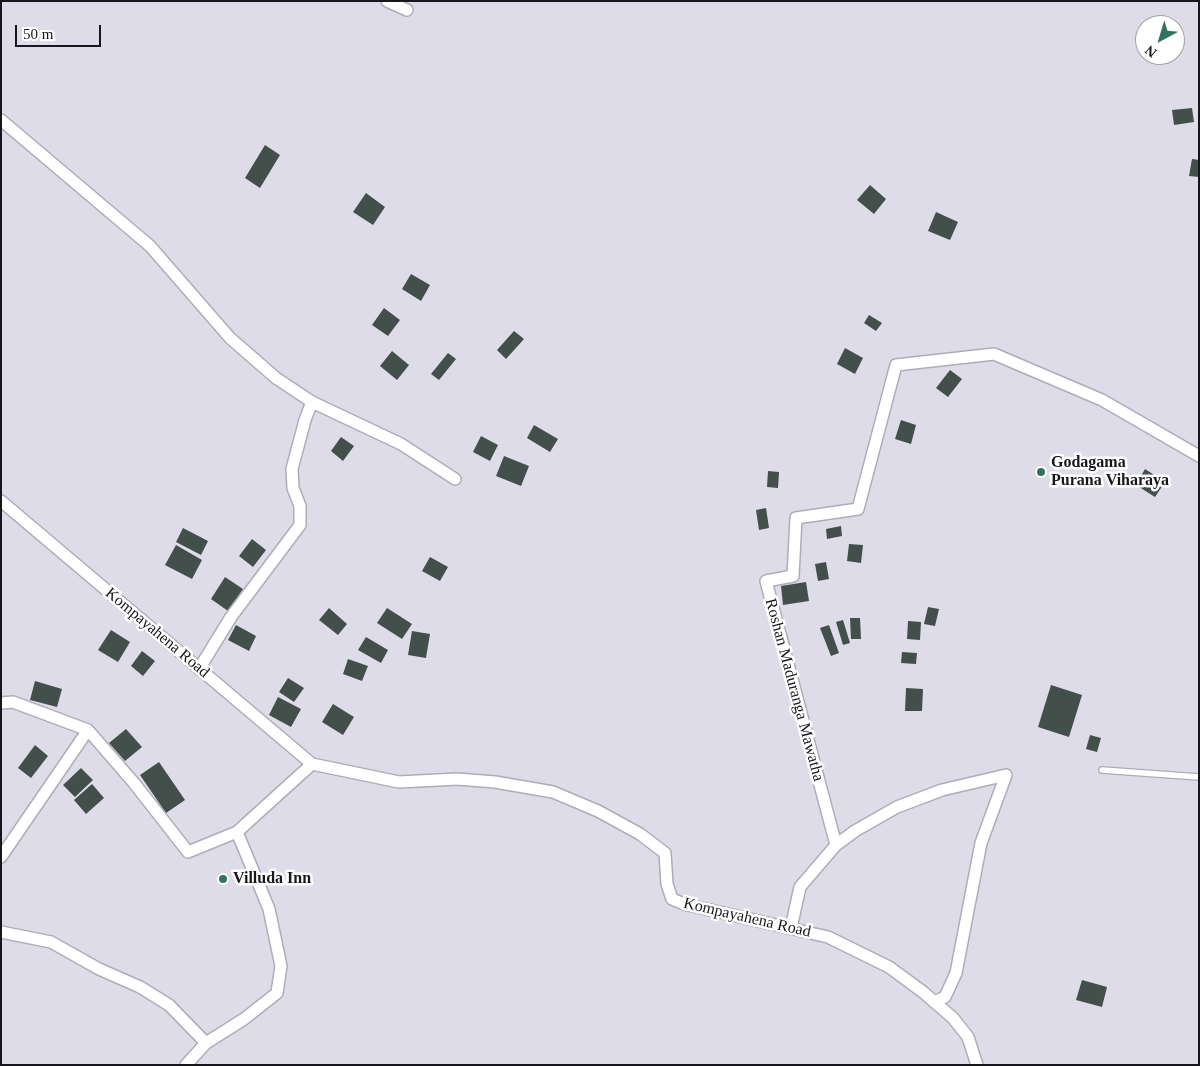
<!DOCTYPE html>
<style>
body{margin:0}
#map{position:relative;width:1200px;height:1066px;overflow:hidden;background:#dfdce9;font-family:"Times New Roman",serif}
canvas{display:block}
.frame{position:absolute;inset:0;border:2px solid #17161a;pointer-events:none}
.north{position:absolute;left:1135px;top:15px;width:50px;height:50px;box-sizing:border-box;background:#fff;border:1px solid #a2a2a3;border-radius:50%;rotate:219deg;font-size:14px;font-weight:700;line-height:20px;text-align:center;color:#17161a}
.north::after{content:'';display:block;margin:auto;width:18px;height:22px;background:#317261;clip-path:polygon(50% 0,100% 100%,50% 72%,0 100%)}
.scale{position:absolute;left:15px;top:25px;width:86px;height:22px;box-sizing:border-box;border:2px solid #17161a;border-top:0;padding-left:6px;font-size:15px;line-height:18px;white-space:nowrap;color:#17161a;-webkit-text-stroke:4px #fff;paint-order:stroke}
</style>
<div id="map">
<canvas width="1200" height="1066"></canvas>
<div class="frame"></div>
<div class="north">N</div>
<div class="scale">50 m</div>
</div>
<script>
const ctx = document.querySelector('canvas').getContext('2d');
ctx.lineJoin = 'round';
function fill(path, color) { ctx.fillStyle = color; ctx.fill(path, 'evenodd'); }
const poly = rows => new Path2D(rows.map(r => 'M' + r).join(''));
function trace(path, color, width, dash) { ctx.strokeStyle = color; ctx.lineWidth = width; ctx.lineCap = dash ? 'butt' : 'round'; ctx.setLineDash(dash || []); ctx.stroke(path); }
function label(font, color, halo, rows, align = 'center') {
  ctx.font = font + ' "Times New Roman",serif'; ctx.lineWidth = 5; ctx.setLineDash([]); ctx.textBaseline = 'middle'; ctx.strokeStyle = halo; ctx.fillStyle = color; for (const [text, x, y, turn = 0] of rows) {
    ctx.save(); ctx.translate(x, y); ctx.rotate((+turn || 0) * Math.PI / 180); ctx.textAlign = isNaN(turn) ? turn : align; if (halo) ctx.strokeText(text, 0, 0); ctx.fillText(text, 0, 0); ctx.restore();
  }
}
fill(poly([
 [1192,108,1194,122,1174,125,1172,110],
 [265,145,280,155,260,188,245,178],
 [1192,159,1199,160,1199,177,1189,176],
 [870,185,886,199,874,214,857,200],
 [366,193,385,207,373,225,353,212],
 [936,212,958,222,950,240,928,231],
 [411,274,430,285,421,301,402,289],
 [384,308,400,320,388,336,372,325],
 [869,315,882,323,876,331,864,323],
 [514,331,524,339,506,359,497,350],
 [845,348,863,358,855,374,837,364],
 [392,351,409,365,397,380,380,366],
 [448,353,456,359,439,380,431,374],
 [950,370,962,379,948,397,936,388],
 [901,420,916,425,911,444,895,439],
 [534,425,558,439,550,452,527,438],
 [481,436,498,445,490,461,473,452],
 [341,437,354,446,343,461,331,451],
 [504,456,529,466,521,486,496,476],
 [1145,469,1165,482,1155,497,1136,485],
 [768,471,779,472,778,488,767,487],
 [766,508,769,528,759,530,756,510],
 [841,526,842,536,827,539,826,529],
 [183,528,208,541,201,555,176,542],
 [252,539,266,550,253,567,239,556],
 [849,544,863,545,861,563,847,561],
 [176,545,202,560,192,579,165,565],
 [430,557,448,567,440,581,422,571],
 [826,562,829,579,818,581,815,564],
 [225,577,243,589,228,611,211,599],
 [806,582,809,601,783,605,781,586],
 [928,607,939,609,935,626,924,624],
 [329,608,347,624,338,635,319,620],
 [387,608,412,624,402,639,377,623],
 [850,618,860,618,861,639,851,639],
 [843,620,850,643,843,645,836,622],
 [908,621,921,622,920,640,907,639],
 [236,625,256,636,249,651,228,640],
 [829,625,839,653,831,656,820,628],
 [111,630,130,642,118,662,98,650],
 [412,631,430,634,426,658,408,655],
 [366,637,388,650,381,663,358,650],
 [142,651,155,661,143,676,131,666],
 [902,652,917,653,916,664,901,663],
 [348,659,368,666,362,681,343,674],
 [288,678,304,688,294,702,279,692],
 [35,681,62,689,57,707,30,700],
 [1051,685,1082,695,1069,737,1038,727],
 [906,688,923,689,922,711,905,711],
 [278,697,301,709,291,727,269,715],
 [333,704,354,717,343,735,322,722],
 [126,729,142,747,125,761,109,743],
 [1090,735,1101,738,1097,752,1086,749],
 [35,745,48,756,31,778,18,768],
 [159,762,185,800,166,813,140,775],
 [81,768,93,780,75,797,63,785],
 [92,784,104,798,86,814,74,800],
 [1082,980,1107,987,1102,1007,1076,1000]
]), '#424f4b');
const lane = poly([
 [1102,770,1199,777]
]);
const street = poly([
 [387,1,407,10],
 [1,120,150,246,230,338,276,378,312,402,401,444,455,479],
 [1,501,312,764],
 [199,669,231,617,300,525,300,506,293,488,292,469,305,420,312,402],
 [1,703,13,702,88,730,134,783,188,852,237,832],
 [836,845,855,831,897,807,942,790,1006,775,981,843,956,973,945,997,934,1002],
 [1,857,88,730],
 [791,928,800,887,836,845,766,581,793,576,796,518,858,509,896,365,994,354,1102,400,1199,456],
 [1,932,51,942,99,969,140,987,169,1005,206,1043],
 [186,1065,206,1043,244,1019,277,993,281,966,269,909,237,832,312,764,399,782,457,779,495,782,553,792,598,811,640,834,665,853,667,884,672,899,684,904,828,937,889,967,923,992,953,1018,968,1037,977,1065]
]);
trace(lane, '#afacb8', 8);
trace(street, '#afacb8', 14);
trace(lane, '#fff', 5.5);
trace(street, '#fff', 11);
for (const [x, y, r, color] of [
 [1041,472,5,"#317261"],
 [223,879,5,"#317261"]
]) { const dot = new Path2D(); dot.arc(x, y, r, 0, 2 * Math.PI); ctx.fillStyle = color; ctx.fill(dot); trace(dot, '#fff', 2); }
label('bold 16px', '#17161a', '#fff', [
 ["Godagama",1051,463],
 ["Purana Viharaya",1051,481],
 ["Villuda Inn",233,879]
], 'left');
label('16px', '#17161a', '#fff', [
 ["Kompayahena Road",157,633,40],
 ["Roshan Maduranga Mawatha",794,690,75],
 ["Kompayahena Road",747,918,13]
]);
</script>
